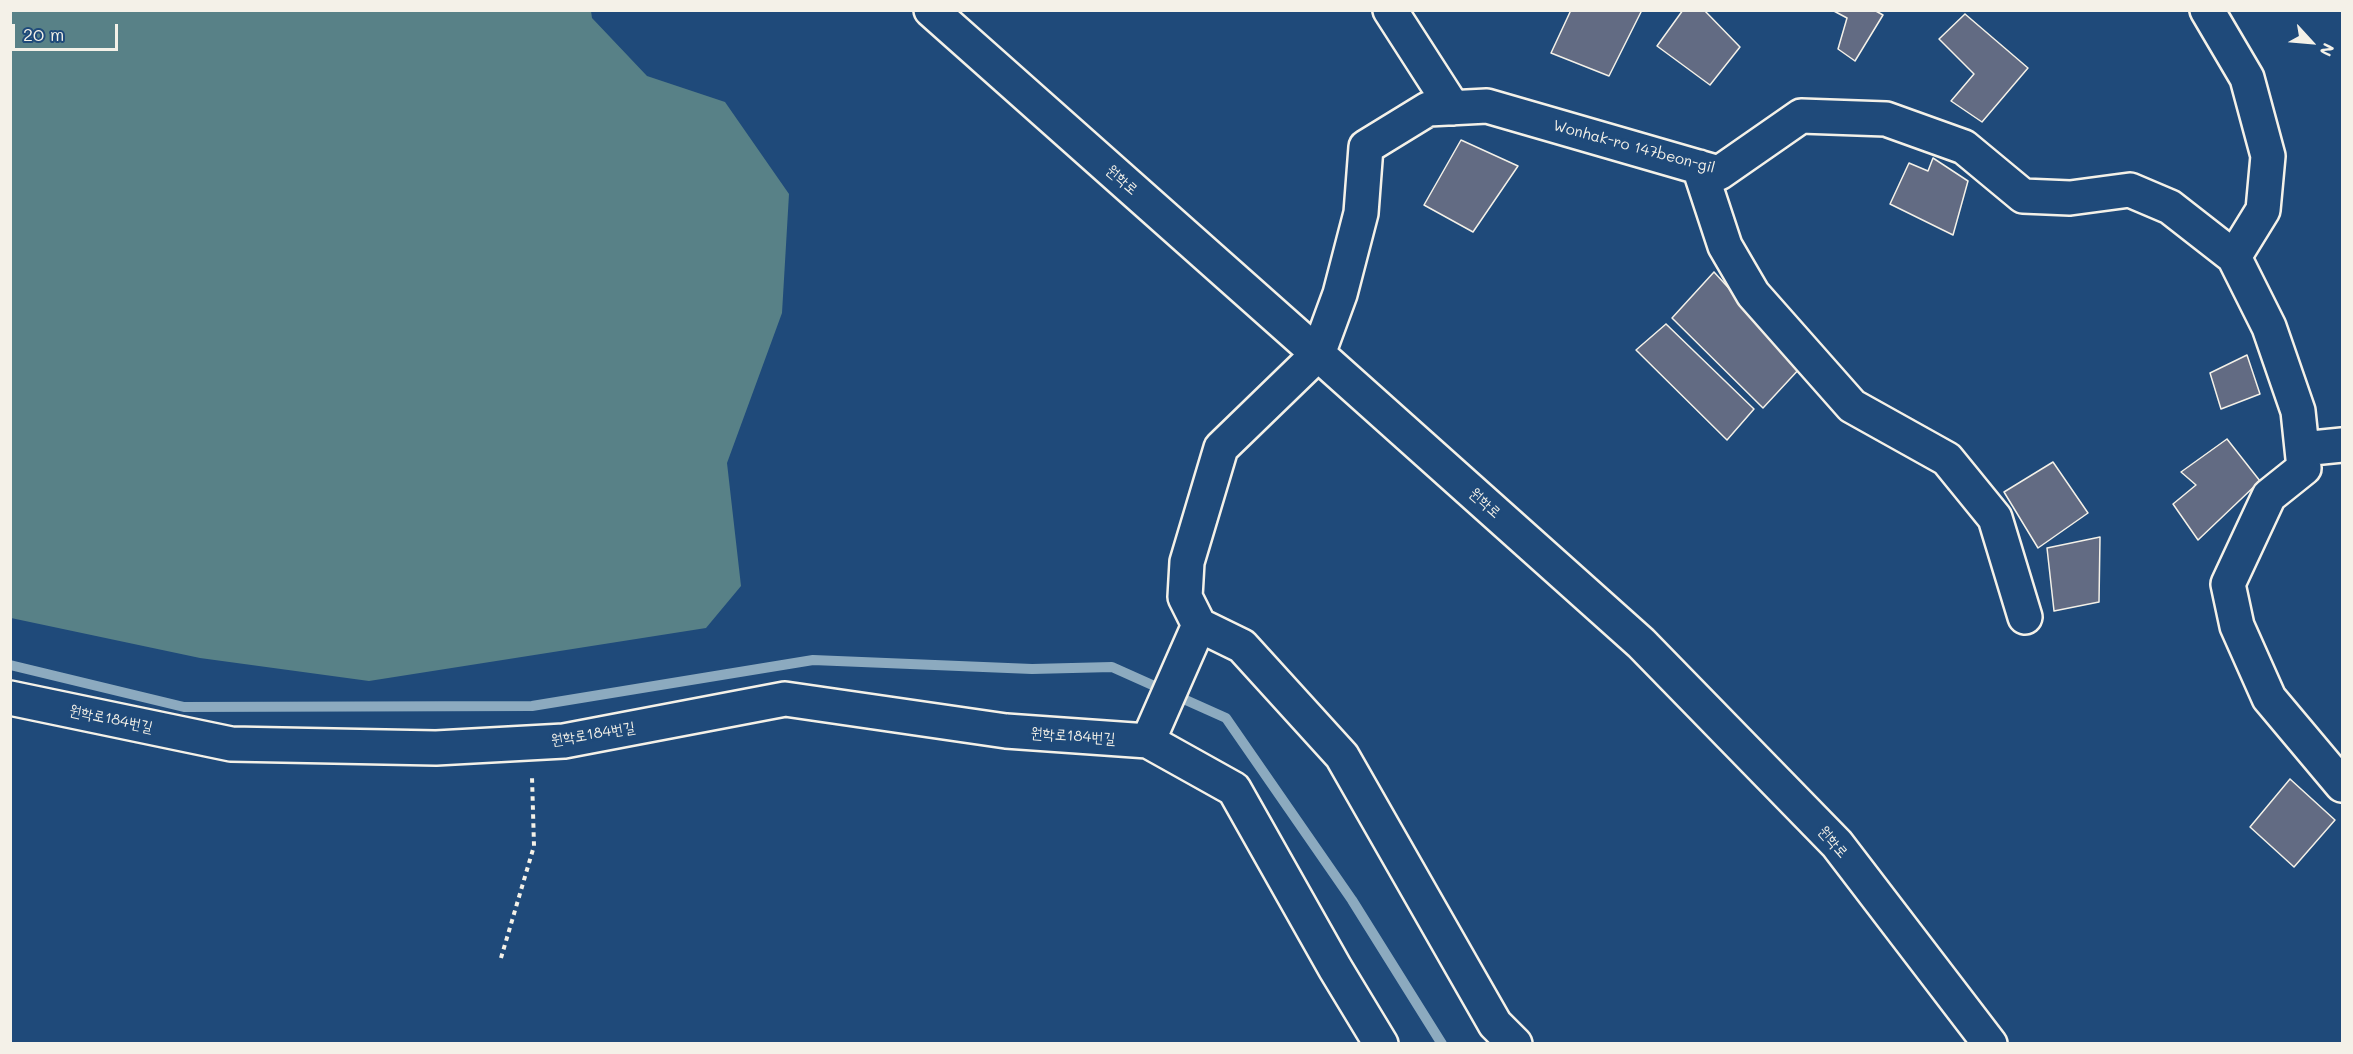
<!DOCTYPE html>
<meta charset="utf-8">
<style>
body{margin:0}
#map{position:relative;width:2353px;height:1054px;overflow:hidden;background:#1f4a7a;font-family:Mali,sans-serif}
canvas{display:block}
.frame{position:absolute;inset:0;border:12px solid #f4f1e8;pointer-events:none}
.north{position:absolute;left:2281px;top:12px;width:60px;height:60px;-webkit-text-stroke:4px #1f4a7a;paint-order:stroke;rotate:116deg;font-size:16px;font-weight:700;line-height:24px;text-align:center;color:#f4f1e8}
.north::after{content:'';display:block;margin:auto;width:21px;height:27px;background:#f4f1e8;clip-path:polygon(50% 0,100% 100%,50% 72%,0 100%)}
.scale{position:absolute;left:12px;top:24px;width:106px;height:27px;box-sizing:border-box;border:3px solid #f4f1e8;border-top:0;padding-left:8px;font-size:18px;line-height:21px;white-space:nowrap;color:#f4f1e8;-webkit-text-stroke:4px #1f4a7a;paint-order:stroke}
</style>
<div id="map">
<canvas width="2353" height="1054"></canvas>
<div class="frame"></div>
<div class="north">N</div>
<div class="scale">20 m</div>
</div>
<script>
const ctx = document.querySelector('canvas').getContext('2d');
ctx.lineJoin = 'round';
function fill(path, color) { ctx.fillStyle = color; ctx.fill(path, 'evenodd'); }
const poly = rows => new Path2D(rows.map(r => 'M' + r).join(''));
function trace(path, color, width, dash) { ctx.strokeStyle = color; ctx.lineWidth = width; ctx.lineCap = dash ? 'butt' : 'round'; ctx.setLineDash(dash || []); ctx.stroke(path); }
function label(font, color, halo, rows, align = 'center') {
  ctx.font = font + ' Mali,"Poor Story",sans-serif'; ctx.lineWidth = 6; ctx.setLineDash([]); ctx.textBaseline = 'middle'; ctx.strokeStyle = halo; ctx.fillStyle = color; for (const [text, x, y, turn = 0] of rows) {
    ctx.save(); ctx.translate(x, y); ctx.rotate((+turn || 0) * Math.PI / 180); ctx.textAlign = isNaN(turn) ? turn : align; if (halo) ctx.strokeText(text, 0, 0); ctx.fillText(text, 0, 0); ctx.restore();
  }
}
fill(poly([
 [11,10,591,11,592,18,647,76,725,102,789,194,782,313,727,463,741,586,706,628,369,681,200,658,11,618]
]), '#588187');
trace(poly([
 [10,665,184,707,532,706,813,660,1032,669,1112,667,1226,718,1352,900,1442,1044]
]), '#8caabf', 10);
const building = poly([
 [1571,10,1642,10,1609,76,1551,53,1571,10],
 [1683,10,1704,10,1740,47,1710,85,1657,46,1683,10],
 [1832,10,1874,10,1883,15,1855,61,1838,49,1847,18,1832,10],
 [1965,14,2028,68,1982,122,1951,101,1974,74,1939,39,1965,14],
 [1461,140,1518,166,1473,232,1424,205,1461,140],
 [1933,158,1968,181,1953,235,1890,204,1909,163,1928,171,1933,158],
 [1714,272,1801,367,1763,408,1672,318,1714,272],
 [1666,324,1754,409,1727,440,1636,350,1666,324],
 [2247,355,2260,394,2221,409,2210,373,2247,355],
 [2227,439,2260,481,2198,540,2173,504,2196,485,2181,472,2227,439],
 [2053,462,2088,513,2038,548,2004,492,2053,462],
 [2100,537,2099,602,2054,611,2047,548,2100,537],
 [2290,779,2335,820,2294,867,2250,827,2290,779]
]);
fill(building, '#626b83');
trace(building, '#f4f1e8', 1.5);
const minor = poly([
 [931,10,1318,354,1641,643,1837,844,1990,1044],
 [1390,10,1453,108],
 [2207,10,2247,78,2268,156,2263,210,2234,257],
 [1699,167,1725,246,1753,294,1852,406,1947,459,1995,518,2025,617],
 [2302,449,2342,445],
 [1199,625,1185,597,1187,562,1221,448,1318,354,1340,294,1361,213,1366,147,1428,109,1487,106,1719,173,1801,116,1886,119,1964,147,2023,196,2070,198,2130,190,2170,207,2234,257,2269,327,2298,411,2304,468,2269,496,2228,584,2237,626,2269,698,2342,785],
 [1199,625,1242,646,1342,756,1495,1024,1515,1044],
 [10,698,231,744,436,748,564,741,785,699,1006,731,1148,741,1234,789,1335,968,1381,1044],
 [1148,741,1199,625]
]);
trace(minor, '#f4f1e8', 38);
trace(poly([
 [501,958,534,846,532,777]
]), '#f4f1e8', 4, [4.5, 4.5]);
trace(minor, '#1f4a7a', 33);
label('15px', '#f4f1e8', '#1f4a7a', [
 ["Wonhak-ro 147beon-gil",1634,147,15],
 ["원학로",1122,180,41],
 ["원학로",1485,503,42],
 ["원학로184번길",111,719,12],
 ["원학로184번길",593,734,-9],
 ["원학로184번길",1073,736,4],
 ["원학로",1833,842,49]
]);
</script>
